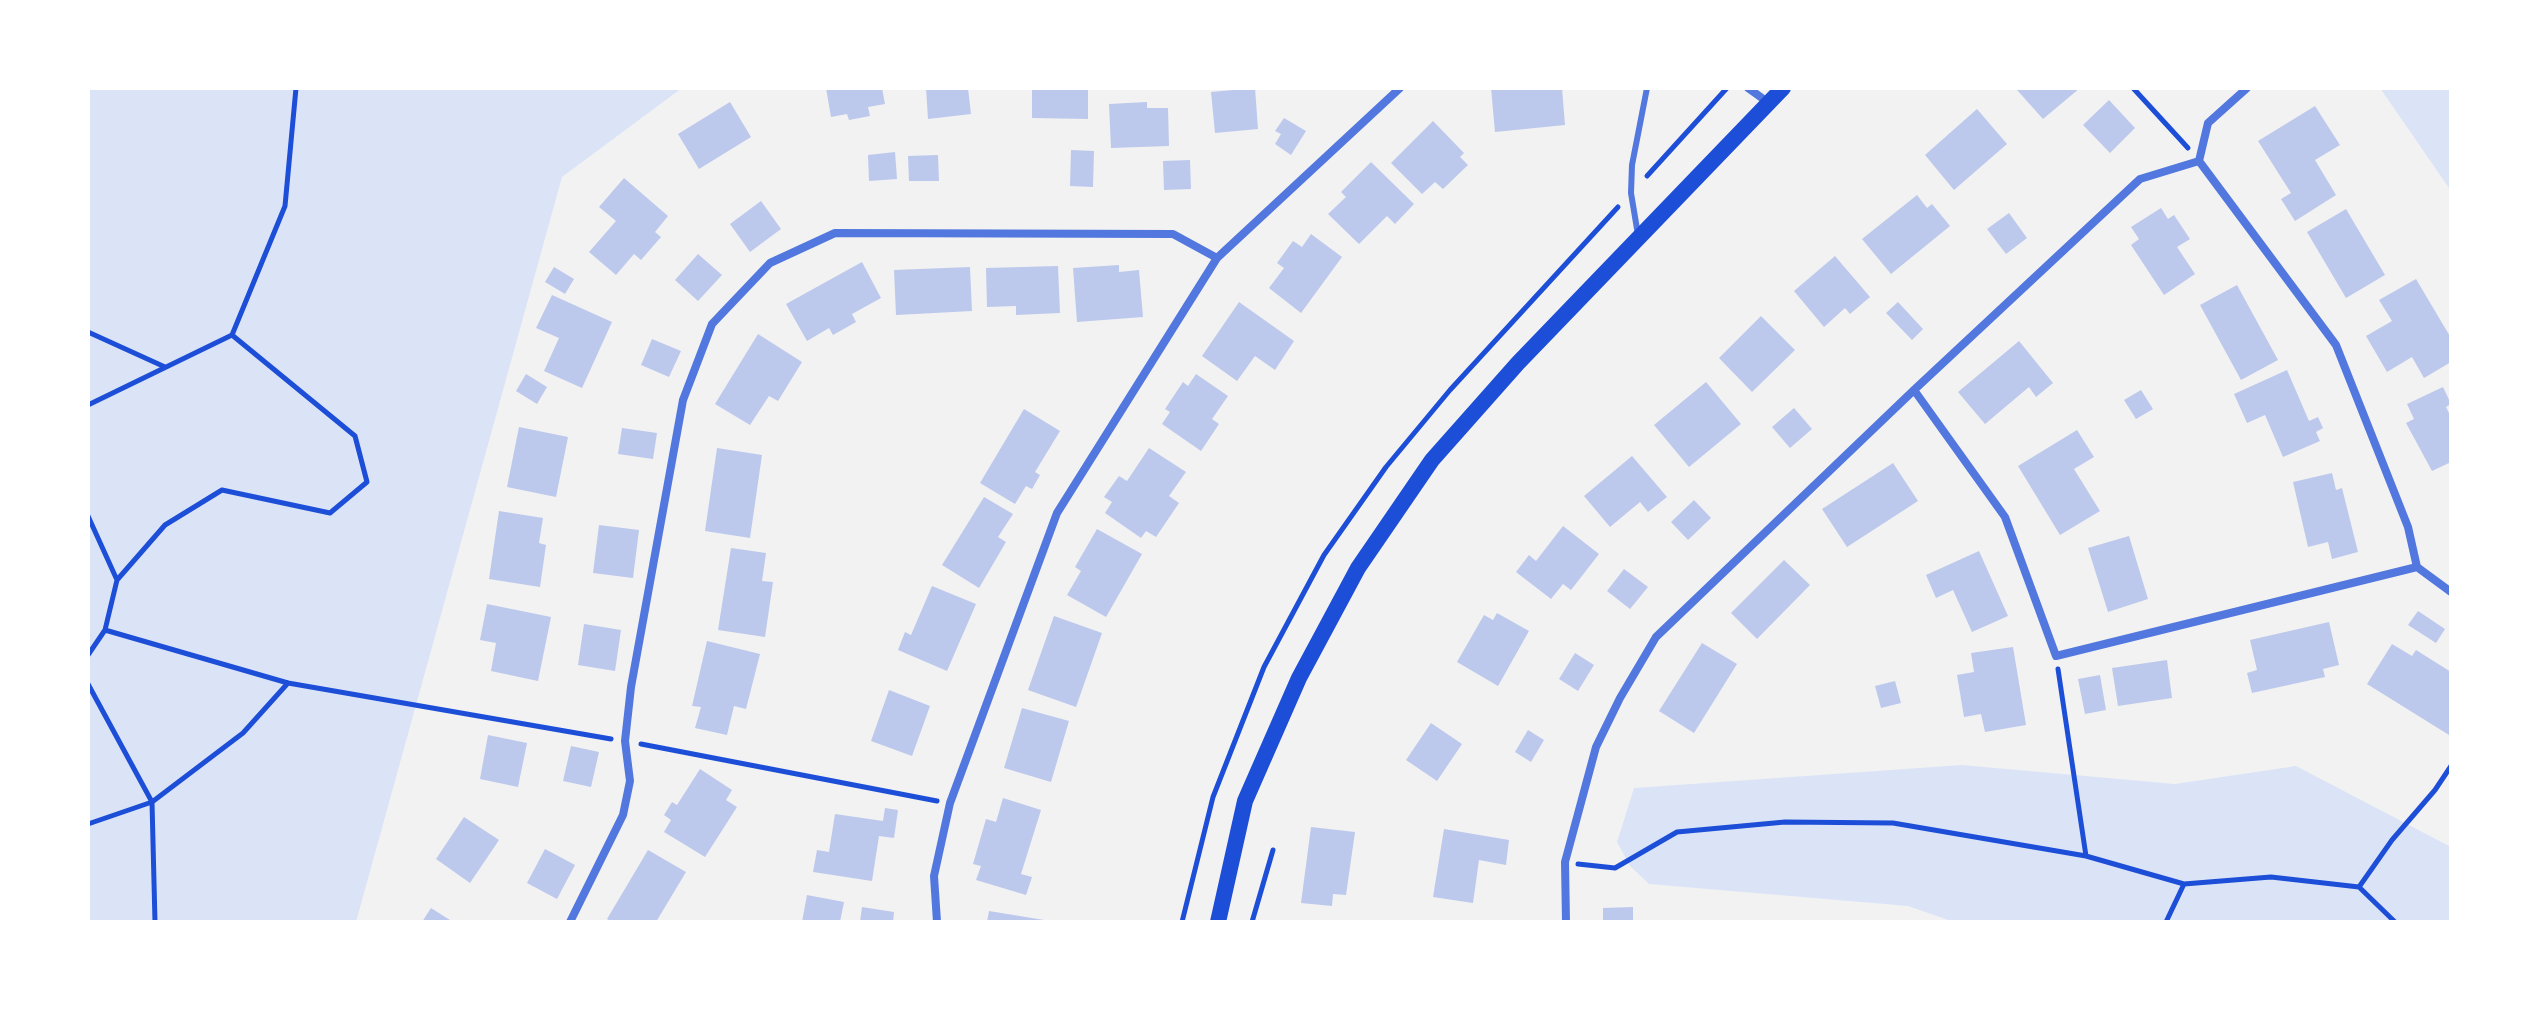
<!DOCTYPE html>
<style>
body{margin:0}
#map{position:relative;width:2539px;height:1010px;overflow:hidden;background:#f2f2f2;font-family:Arial,sans-serif}
canvas{display:block}
.frame{position:absolute;inset:0;border:90px solid #fff;pointer-events:none}
</style>
<div id="map">
<canvas width="2539" height="1010"></canvas>
<div class="frame"></div>
</div>
<script>
const ctx = document.querySelector('canvas').getContext('2d');
ctx.lineJoin = 'round';
function fill(path, color) { ctx.fillStyle = color; ctx.fill(path, 'evenodd'); }
const poly = rows => new Path2D(rows.map(r => 'M' + r).join(''));
function trace(path, color, width, dash) { ctx.strokeStyle = color; ctx.lineWidth = width; ctx.lineCap = dash ? 'butt' : 'round'; ctx.setLineDash(dash || []); ctx.stroke(path); }
fill(poly([
 [88,88,682,88,562,177,356,922,88,922],
 [2380,88,2451,88,2451,191],
 [1962,765,2175,784,2296,766,2451,847,2451,922,1954,922,1908,906,1649,884,1630,866,1617,842,1634,788]
]), '#dbe4f7');
fill(poly([
 [826,88,882,88,885,104,868,107,870,116,849,120,847,114,831,117],
 [926,88,968,88,971,114,928,119],
 [1032,88,1088,88,1088,119,1032,118],
 [1255,88,1258,129,1215,133,1211,92],
 [1491,88,1562,88,1565,125,1495,132],
 [2019,88,2080,88,2043,119,2017,90],
 [2109,100,2135,128,2110,153,2083,125],
 [730,102,751,137,699,169,678,134],
 [1147,102,1147,108,1168,108,1169,146,1111,148,1109,104],
 [2315,106,2340,145,2315,160,2336,195,2295,221,2281,199,2291,193,2258,141],
 [1977,109,2007,144,1954,190,1925,155],
 [1284,118,1306,131,1291,155,1275,144,1281,134,1275,131],
 [1433,121,1464,153,1460,157,1468,165,1443,189,1435,182,1422,194,1391,163],
 [1071,150,1094,151,1093,187,1070,186],
 [895,152,897,179,869,181,868,155],
 [938,155,939,181,909,181,908,156],
 [1190,160,1191,189,1164,190,1163,161],
 [1371,162,1414,204,1395,224,1387,216,1359,244,1328,214,1346,197,1341,192],
 [624,178,668,216,655,232,661,237,641,260,634,254,616,275,589,252,616,221,599,207],
 [1917,195,1927,208,1932,204,1950,226,1891,274,1862,239],
 [761,201,781,229,750,252,730,224],
 [2161,208,2168,219,2174,215,2190,239,2177,247,2195,274,2164,295,2131,245,2139,239,2131,227],
 [2346,209,2385,275,2346,298,2307,232],
 [2009,213,2027,238,2006,254,1987,229],
 [1311,234,1342,257,1301,313,1269,288,1284,268,1277,263,1293,241,1302,247],
 [698,254,722,275,698,301,675,280],
 [1835,256,1870,297,1850,314,1845,308,1824,327,1794,291],
 [862,262,881,298,852,314,856,322,833,335,829,328,807,341,786,304],
 [1119,265,1119,272,1139,270,1143,317,1077,322,1073,268],
 [1058,266,1060,313,1016,315,1016,306,987,307,986,268],
 [554,267,574,279,565,294,545,282],
 [970,267,972,311,896,315,894,270],
 [2416,279,2451,338,2451,362,2424,378,2412,357,2387,372,2366,336,2392,321,2379,300],
 [2237,285,2278,360,2241,380,2200,305],
 [552,295,612,322,582,388,544,371,559,338,536,328],
 [1239,302,1294,341,1275,370,1255,356,1237,381,1202,356],
 [1898,302,1923,329,1912,340,1886,313],
 [1761,316,1795,350,1752,392,1719,358],
 [758,334,802,362,778,401,769,396,750,425,715,404],
 [652,339,681,351,669,377,641,365],
 [2019,341,2053,383,2036,397,2029,387,1985,424,1958,392],
 [2287,370,2309,421,2318,417,2323,428,2316,432,2320,441,2283,457,2265,415,2247,423,2234,394],
 [526,374,547,387,537,404,516,391],
 [1196,374,1228,396,1212,419,1219,424,1201,451,1162,424,1170,412,1165,409,1183,382,1188,386],
 [1706,382,1741,424,1689,467,1654,425],
 [2443,387,2451,404,2446,407,2451,417,2451,462,2432,471,2406,423,2414,419,2407,404],
 [2141,390,2153,409,2136,419,2124,400],
 [1794,408,1812,429,1790,448,1772,427],
 [1024,409,1060,431,1035,472,1040,475,1032,489,1026,486,1015,504,980,483],
 [519,427,568,437,556,497,507,487],
 [622,428,657,433,653,459,618,454],
 [2077,430,2094,457,2074,469,2100,511,2060,535,2018,466],
 [717,448,762,455,750,538,705,531],
 [1149,448,1186,472,1169,496,1179,503,1156,537,1146,531,1141,538,1105,513,1112,502,1104,497,1119,476,1127,481],
 [1632,456,1667,497,1648,512,1640,502,1610,527,1584,496],
 [1893,463,1918,501,1847,547,1822,509],
 [2332,473,2336,490,2342,488,2358,552,2332,559,2328,542,2308,547,2293,482],
 [984,497,1013,514,998,537,1006,542,979,588,942,565],
 [1694,500,1711,518,1688,540,1671,522],
 [499,511,543,518,539,543,546,545,540,587,489,579],
 [599,525,639,530,633,578,593,573],
 [1563,526,1599,554,1571,590,1563,584,1551,599,1516,572,1529,555,1536,561],
 [1097,529,1142,554,1106,617,1067,595,1081,571,1075,567],
 [2129,536,2148,599,2108,612,2088,548],
 [731,548,766,553,762,581,773,582,765,637,718,630],
 [1979,551,2008,616,1972,632,1953,590,1936,598,1926,575],
 [1784,560,1810,585,1757,639,1731,613],
 [1624,569,1648,587,1630,609,1607,591],
 [932,586,976,604,947,671,898,650,905,632,911,635],
 [487,604,551,617,538,681,491,671,496,643,480,640],
 [2418,611,2445,629,2436,643,2408,625],
 [1497,613,1529,631,1498,686,1457,662,1484,615,1493,620],
 [1054,616,1102,633,1076,707,1028,690],
 [2329,622,2339,665,2323,669,2325,677,2252,693,2247,673,2257,670,2250,640],
 [584,624,621,630,615,671,578,665],
 [707,641,760,654,746,709,734,706,727,735,695,728,701,707,692,706],
 [1702,643,1737,664,1694,733,1659,711],
 [2392,644,2412,656,2416,650,2451,672,2451,731,2449,735,2367,684],
 [2013,647,2026,725,1985,732,1981,714,1964,717,1957,675,1974,672,1971,653],
 [1575,653,1594,665,1578,691,1559,679],
 [2167,660,2172,698,2118,706,2112,668],
 [2100,675,2106,710,2085,714,2078,679],
 [1895,681,1901,703,1881,708,1875,686],
 [889,690,930,706,912,756,871,741],
 [1022,708,1069,721,1051,782,1004,768],
 [1431,723,1462,744,1437,781,1406,760],
 [1528,730,1544,740,1531,762,1515,752],
 [488,735,527,743,518,787,480,779],
 [571,746,599,752,591,787,563,781],
 [700,769,732,790,726,800,737,807,705,857,664,832,671,820,664,815,672,802,677,805],
 [1003,798,1041,810,1021,874,1032,877,1026,895,976,880,981,866,973,864,986,819,996,822],
 [885,808,898,810,894,838,879,836,872,881,813,872,817,850,829,852,835,814,883,821],
 [464,817,499,840,470,883,436,859],
 [1311,827,1355,832,1346,895,1333,894,1332,906,1301,903],
 [1444,829,1509,840,1506,865,1479,860,1473,903,1433,897],
 [545,849,575,865,557,899,527,883],
 [648,850,686,872,656,922,612,922,607,919],
 [807,895,844,902,840,922,802,922],
 [862,907,894,912,893,922,860,922],
 [1633,907,1633,922,1603,922,1603,908],
 [431,908,453,922,422,922],
 [989,911,1044,920,1044,922,987,922]
]), '#bdc9ec');
trace(poly([
 [2133,88,2188,148],
 [1647,176,1727,88],
 [88,332,165,367],
 [88,405,232,335,285,206,296,88],
 [88,516,117,580,105,630,88,655],
 [117,580,165,525,222,490,330,513,367,482,355,436,232,335],
 [105,630,288,683,611,739],
 [88,684,152,802,88,824],
 [641,744,937,801],
 [2086,856,2184,884,2271,877,2359,887,2392,840,2435,790,2451,766],
 [1578,864,1615,868,1677,832,1785,822,1893,823,2086,856,2058,669],
 [2359,887,2395,922],
 [155,922,152,802,243,733,288,683],
 [1182,922,1213,797,1264,667,1324,555,1386,467,1450,390,1618,207],
 [1252,922,1273,850],
 [2166,922,2184,884]
]), '#1d4ed8', 5);
trace(poly([
 [1638,235,1631,193,1632,165,1647,88]
]), '#5277de', 6);
trace(poly([
 [1748,88,1769,103],
 [2199,161,2336,345,2408,527,2417,567,2451,592],
 [1914,390,2005,517,2056,656,2417,567],
 [570,922,623,815,630,781,625,741,631,687,683,400,712,324,770,263,835,233,1173,234,1217,258],
 [937,922,934,876,950,803,1057,513,1217,258,1400,88],
 [1566,922,1565,862,1596,747,1620,698,1656,637,1914,390,2140,179,2199,161,2208,123,2247,88]
]), '#5277de', 8);
trace(poly([
 [1218,922,1245,801,1299,678,1358,568,1432,460,1518,363,1783,88]
]), '#1d4ed8', 16);
</script>
